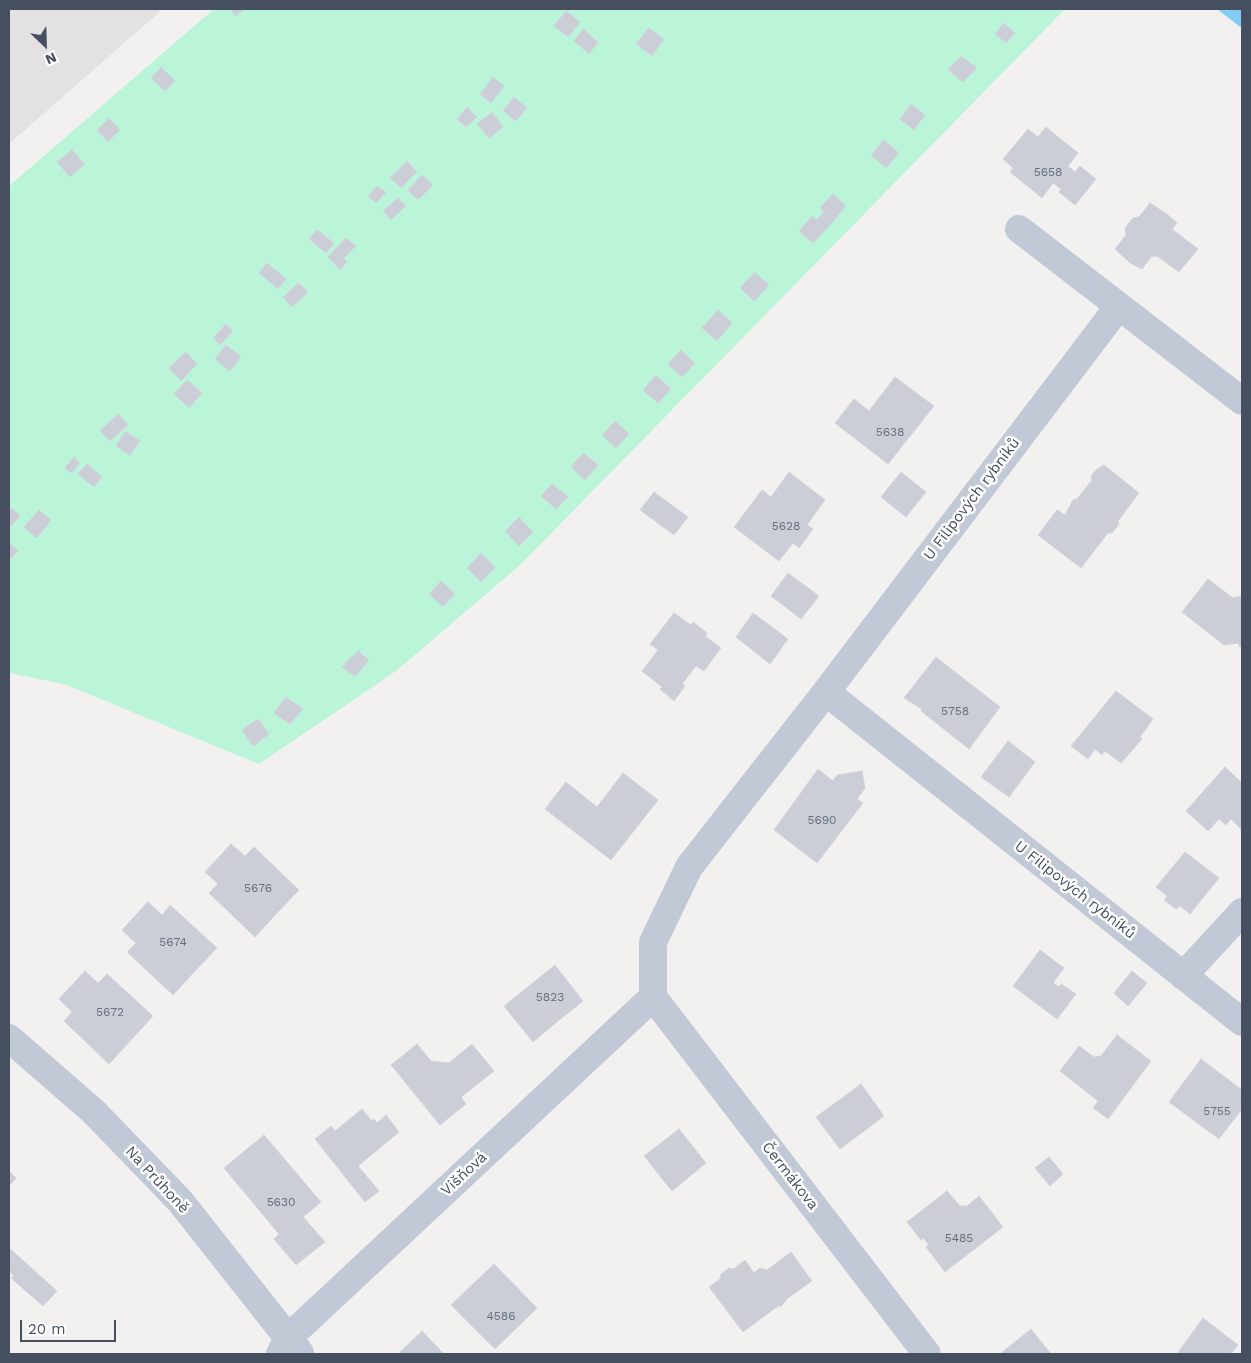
<!DOCTYPE html>
<meta charset="utf-8">
<style>
body{margin:0}
#map{position:relative;width:1251px;height:1363px;overflow:hidden;background:#f3f0f0;font-family:"Work Sans",sans-serif}
canvas{display:block}
.frame{position:absolute;inset:0;border:10px solid #454f60;pointer-events:none}
.north{position:absolute;left:20px;top:20px;width:50px;height:50px;-webkit-text-stroke:4px #fff;paint-order:stroke;rotate:156deg;font-size:14px;font-weight:700;line-height:20px;text-align:center;color:#454f60}
.north::after{content:'';display:block;margin:auto;width:18px;height:22px;background:#454f60;clip-path:polygon(50% 0,100% 100%,50% 72%,0 100%)}
.scale{position:absolute;left:20px;top:1320px;width:96px;height:22px;box-sizing:border-box;border:2px solid #454f60;border-top:0;padding-left:6px;font-size:15px;line-height:18px;white-space:nowrap;color:#454f60;-webkit-text-stroke:4px #fff;paint-order:stroke}
</style>
<div id="map">
<canvas width="1251" height="1363"></canvas>
<div class="frame"></div>
<div class="north">N</div>
<div class="scale">20 m</div>
</div>
<script>
const ctx = document.querySelector('canvas').getContext('2d');
ctx.lineJoin = 'round';
function fill(path, color) { ctx.fillStyle = color; ctx.fill(path, 'evenodd'); }
const poly = rows => new Path2D(rows.map(r => 'M' + r).join(''));
function trace(path, color, width, dash) { ctx.strokeStyle = color; ctx.lineWidth = width; ctx.lineCap = dash ? 'butt' : 'round'; ctx.setLineDash(dash || []); ctx.stroke(path); }
function label(font, color, halo, rows, align = 'center') {
  ctx.font = font + ' "Work Sans",sans-serif'; ctx.lineWidth = 5; ctx.setLineDash([]); ctx.textBaseline = 'middle'; ctx.strokeStyle = halo; ctx.fillStyle = color; for (const [text, x, y, turn = 0] of rows) {
    ctx.save(); ctx.translate(x, y); ctx.rotate((+turn || 0) * Math.PI / 180); ctx.textAlign = isNaN(turn) ? turn : align; if (halo) ctx.strokeText(text, 0, 0); ctx.fillText(text, 0, 0); ctx.restore();
  }
}
fill(poly([
 [9,9,163,9,9,144]
]), '#e4e1e2');
fill(poly([
 [214,9,1065,9,520,565,396,671,259,764,64,684,9,673,9,186]
]), '#baf5d9');
fill(poly([
 [1217,9,1242,9,1242,28,1239,26]
]), '#82ccf6');
const building = poly([
 [230,9,244,9,236,16,230,9],
 [566,11,580,22,568,37,554,26,566,11],
 [1004,23,1015,33,1006,43,995,34,1004,23],
 [649,28,664,39,652,56,636,44,649,28],
 [583,29,598,42,589,54,574,41,583,29],
 [961,56,977,68,963,82,948,70,961,56],
 [161,67,175,81,165,91,151,78,161,67],
 [493,77,504,86,491,103,480,94,493,77],
 [514,97,527,108,516,121,503,111,514,97],
 [911,104,925,115,914,130,900,119,911,104],
 [467,107,477,117,466,127,457,119,467,107],
 [492,112,503,127,489,138,477,124,492,112],
 [109,118,120,130,108,142,97,130,109,118],
 [1046,127,1078,153,1068,166,1075,172,1080,166,1096,179,1075,205,1059,192,1061,189,1053,183,1042,198,1010,172,1013,168,1003,159,1028,129,1038,137,1046,127],
 [884,140,899,153,886,168,871,155,884,140],
 [72,150,85,164,70,177,57,162,72,150],
 [407,161,417,172,401,188,390,178,407,161],
 [422,175,433,185,418,200,408,190,422,175],
 [377,186,386,192,376,203,368,196,377,186],
 [833,194,846,206,830,225,820,216,824,212,820,208,833,194],
 [398,198,406,206,391,220,383,211,398,198],
 [1150,203,1167,214,1177,223,1172,229,1198,249,1179,272,1157,256,1151,257,1142,269,1130,263,1115,249,1126,235,1125,228,1133,218,1139,217,1150,203],
 [812,216,817,220,820,216,830,225,813,243,799,231,812,216],
 [317,230,334,243,326,253,309,239,317,230],
 [346,238,356,246,344,258,347,262,340,270,328,257,346,238],
 [267,263,286,279,278,289,259,273,267,263],
 [755,272,769,285,754,301,740,288,755,272],
 [299,283,308,292,292,307,283,297,299,283],
 [718,310,732,323,717,341,702,328,718,310],
 [226,324,233,331,220,345,213,338,226,324],
 [226,345,241,357,230,371,215,359,226,345],
 [681,350,695,363,682,377,668,364,681,350],
 [186,352,197,364,181,381,169,368,186,352],
 [656,375,671,389,658,403,643,390,656,375],
 [895,377,934,406,888,464,835,423,854,399,869,411,895,377],
 [187,380,202,393,189,408,174,394,187,380],
 [119,414,128,425,110,441,100,430,119,414],
 [615,421,629,434,616,448,602,435,615,421],
 [125,431,140,441,130,455,116,446,125,431],
 [583,453,598,465,585,480,571,467,583,453],
 [74,457,80,463,71,473,65,468,74,457],
 [87,464,102,477,94,487,78,474,87,464],
 [1104,465,1139,493,1118,521,1119,524,1112,533,1108,533,1081,568,1038,535,1057,510,1065,515,1073,500,1077,499,1092,480,1091,476,1097,469,1104,465],
 [789,472,825,500,807,525,813,529,799,548,793,543,779,561,734,527,762,490,771,497,789,472],
 [901,472,926,492,906,517,881,497,901,472],
 [552,484,568,497,556,509,541,496,552,484],
 [654,492,688,517,674,535,640,510,654,492],
 [12,508,20,516,9,528,9,511,12,508],
 [39,510,51,520,37,538,24,527,39,510],
 [519,517,533,532,519,546,505,531,519,517],
 [9,542,18,551,9,560,9,542],
 [481,553,495,567,481,582,467,568,481,553],
 [788,573,819,596,801,619,771,596,788,573],
 [1208,579,1233,598,1242,596,1242,646,1239,647,1239,643,1224,645,1182,612,1208,579],
 [441,581,455,594,443,607,429,594,441,581],
 [674,613,691,625,693,622,707,633,705,636,721,648,704,671,696,666,682,684,685,686,674,701,660,689,662,687,642,671,658,650,650,644,674,613],
 [753,613,788,639,770,664,736,637,753,613],
 [358,651,369,660,364,666,353,657,358,651],
 [352,656,364,666,355,676,342,667,352,656],
 [936,657,1000,707,969,749,921,711,922,709,904,698,936,657],
 [1116,691,1153,719,1140,737,1142,739,1121,763,1105,751,1102,755,1095,749,1088,759,1071,746,1116,691],
 [286,697,303,709,290,724,274,713,286,697],
 [258,719,269,734,253,746,242,730,258,719],
 [1008,741,1035,762,1009,797,981,777,1008,741],
 [1225,767,1242,783,1242,830,1231,819,1226,825,1219,819,1208,831,1186,811,1225,767],
 [818,769,833,781,837,775,862,771,865,788,857,799,863,803,817,863,774,830,818,769],
 [623,773,658,800,611,860,545,809,566,782,597,807,623,773],
 [231,844,245,856,254,847,299,890,277,913,218,858,231,844],
 [1185,852,1219,878,1190,914,1180,906,1176,909,1164,900,1167,896,1156,887,1185,852],
 [218,858,277,913,255,937,209,893,218,884,205,872,218,858],
 [148,902,162,915,170,905,217,948,195,971,135,916,148,902],
 [135,916,195,971,173,995,127,952,136,943,122,930,135,916],
 [1040,950,1064,968,1053,983,1059,987,1061,984,1076,994,1057,1019,1013,986,1040,950],
 [555,965,583,1001,558,1021,529,986,555,965],
 [85,971,98,983,107,974,153,1016,131,1040,72,985,85,971],
 [1132,971,1147,983,1128,1006,1114,993,1132,971],
 [72,985,131,1040,109,1064,64,1021,72,1012,59,999,72,985],
 [529,986,558,1021,533,1042,504,1006,529,986],
 [1117,1035,1151,1061,1108,1119,1093,1108,1098,1101,1060,1071,1079,1046,1094,1057,1101,1056,1117,1035],
 [417,1044,431,1061,449,1063,472,1044,494,1071,461,1097,466,1104,440,1125,391,1065,417,1044],
 [1201,1059,1242,1090,1242,1109,1219,1139,1169,1102,1201,1059],
 [861,1084,884,1116,840,1149,816,1117,861,1084],
 [362,1109,372,1121,374,1119,377,1123,386,1115,399,1132,358,1166,379,1191,365,1202,315,1139,331,1126,335,1131,362,1109],
 [679,1129,706,1163,672,1191,644,1156,679,1129],
 [264,1135,321,1202,303,1217,325,1242,296,1265,274,1239,279,1234,224,1168,264,1135],
 [1049,1157,1063,1174,1050,1186,1035,1168,1049,1157],
 [9,1171,16,1178,9,1186,9,1171],
 [947,1191,960,1206,967,1206,979,1196,1003,1227,945,1272,926,1247,929,1245,923,1238,921,1240,907,1222,947,1191],
 [9,1248,17,1255,9,1264,9,1248],
 [791,1252,812,1281,788,1298,781,1306,778,1306,743,1332,709,1287,720,1279,721,1274,729,1268,734,1269,745,1260,754,1273,760,1268,767,1270,791,1252],
 [17,1255,57,1291,43,1306,11,1278,14,1276,9,1271,9,1264,17,1255],
 [494,1264,537,1308,495,1349,451,1305,494,1264],
 [1203,1318,1238,1345,1231,1354,1177,1354,1203,1318],
 [1031,1329,1051,1354,1000,1354,1031,1329],
 [422,1331,444,1354,398,1354,422,1331]
]);
fill(building, '#cbced6');
trace(building, '#d3d4dc', 1);
trace(poly([
 [1019,229,1242,401],
 [826,692,1242,1022],
 [1183,976,1242,912],
 [653,997,653,942,689,867,826,692,1119,306],
 [653,997,927,1354],
 [9,1038,94,1112,180,1201,300,1353],
 [280,1354,288,1338,653,997]
]), '#c2c9d6', 28);
label('12px', '#666f7e', null, [
 ["5658",1048,172],
 ["5638",890,432],
 ["5628",786,526],
 ["5758",955,711],
 ["5690",822,820],
 ["5676",258,888],
 ["5674",173,942],
 ["5823",550,997],
 ["5672",110,1012],
 ["5755",1217,1111],
 ["5630",281,1202],
 ["5485",959,1238],
 ["4586",501,1316]
]);
label('15px', '#454f60', '#fff', [
 ["U Filipových rybníků",972,499,-53],
 ["U Filipových rybníků",1075,890,38],
 ["Višňová",464,1174,-43],
 ["Čermákova",790,1176,52],
 ["Na Průhoně",157,1180,47]
]);
</script>
